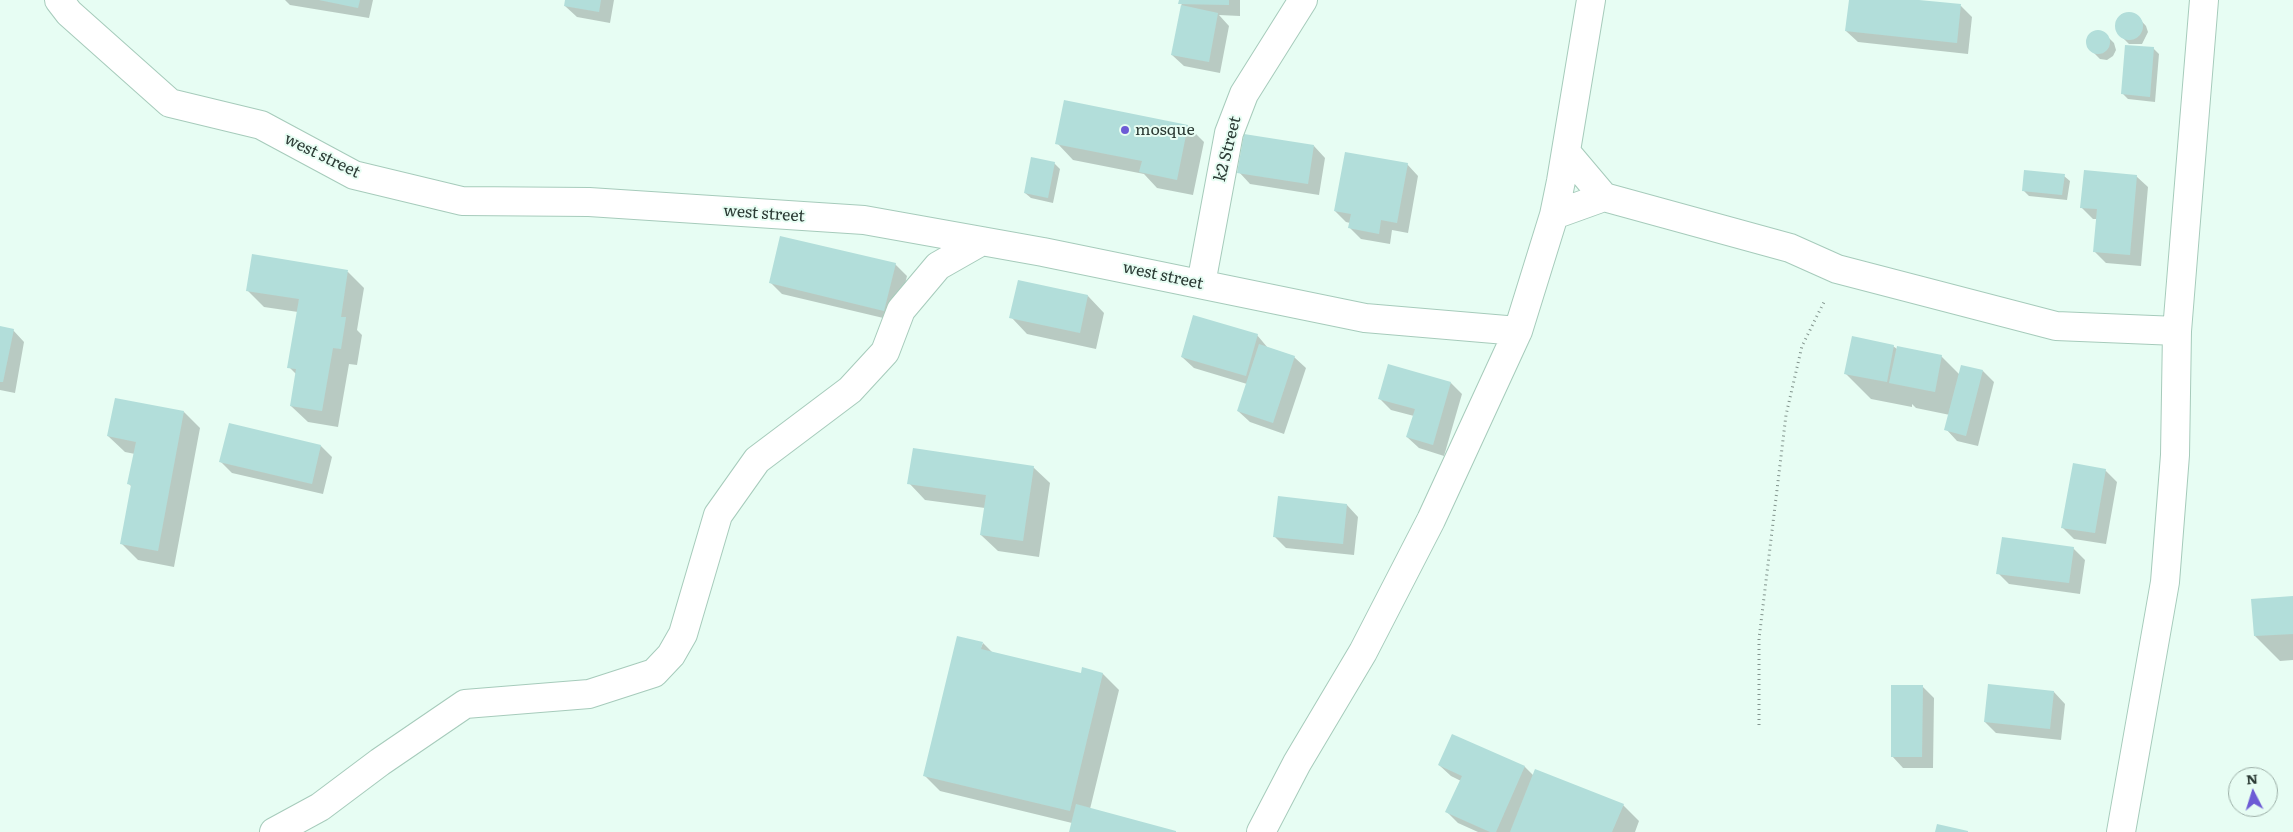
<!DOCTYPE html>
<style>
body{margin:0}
#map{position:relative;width:2293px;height:832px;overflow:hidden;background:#e7fdf3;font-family:Literata,serif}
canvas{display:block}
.north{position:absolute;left:2228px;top:767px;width:50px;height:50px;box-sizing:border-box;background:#e7fdf3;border:1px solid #9cafa7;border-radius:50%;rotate:355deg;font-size:14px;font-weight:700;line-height:20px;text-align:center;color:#2b3a34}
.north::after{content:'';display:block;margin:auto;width:18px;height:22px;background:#6d5bd5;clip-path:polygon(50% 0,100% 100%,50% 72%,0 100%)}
</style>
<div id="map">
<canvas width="2293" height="832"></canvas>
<div class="north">N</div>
</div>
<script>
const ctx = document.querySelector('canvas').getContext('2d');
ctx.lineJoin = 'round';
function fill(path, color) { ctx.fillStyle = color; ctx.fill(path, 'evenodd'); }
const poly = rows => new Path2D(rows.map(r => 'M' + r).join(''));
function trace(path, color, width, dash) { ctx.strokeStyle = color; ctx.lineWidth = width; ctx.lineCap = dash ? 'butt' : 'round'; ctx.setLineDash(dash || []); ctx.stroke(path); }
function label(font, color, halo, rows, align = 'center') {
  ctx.font = font + ' Literata,serif'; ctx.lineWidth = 4; ctx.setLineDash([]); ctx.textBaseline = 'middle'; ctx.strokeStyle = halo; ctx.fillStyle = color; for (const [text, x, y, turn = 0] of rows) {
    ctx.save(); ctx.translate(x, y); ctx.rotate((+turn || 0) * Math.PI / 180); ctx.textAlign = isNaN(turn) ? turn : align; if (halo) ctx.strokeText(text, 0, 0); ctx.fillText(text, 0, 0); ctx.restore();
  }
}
fill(poly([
 [285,0,373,0,369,18,290,5],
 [566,0,614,0,610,23,577,17,565,6],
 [1180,0,1240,0,1240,16,1219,15,1229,26,1220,73,1184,66,1172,55,1182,6],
 [1850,0,1906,0,1961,6,1972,17,1968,54,1858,42,1846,31],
 [2128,13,2135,14,2146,26,2148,32,2142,44,2129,44,2117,32,2117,20,2122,14],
 [2096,31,2103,32,2114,43,2116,50,2113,56,2107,60,2100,59,2089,48,2087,41,2090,35],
 [2153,48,2159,54,2155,102,2128,99,2123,94],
 [1065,101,1188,126,1204,142,1193,195,1157,188,1144,174,1073,160,1057,143],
 [1314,146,1325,158,1319,195,1250,184,1239,172],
 [1054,163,1060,169,1053,203,1031,198,1025,193],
 [1407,164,1418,176,1408,233,1392,230,1390,244,1361,239,1350,228,1350,223,1346,222,1335,211],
 [2064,176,2070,181,2067,200,2029,196,2023,190],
 [2136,176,2148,187,2141,266,2106,263,2094,251,2097,219,2093,219,2081,207],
 [253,256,348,272,364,288,357,330,362,335,357,365,349,364,338,427,308,422,291,406,297,375,289,367,298,312,264,307,247,290],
 [895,264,907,276,896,321,782,294,770,282],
 [1088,296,1104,313,1096,349,1027,334,1011,317],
 [0,328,13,330,24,342,15,393,0,390],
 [1257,335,1268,348,1294,357,1306,368,1284,434,1250,422,1238,411,1247,384,1194,368,1182,357],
 [1893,346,1897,349,1941,356,1960,375,1983,371,1994,382,1978,446,1957,441,1946,429,1950,415,1916,408,1912,404,1912,407,1871,399,1846,374],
 [1451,383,1462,394,1444,456,1419,448,1407,437,1414,416,1391,410,1380,399],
 [184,412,200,428,174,567,138,560,122,544,132,487,129,484,135,454,125,452,108,436],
 [321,446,332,457,323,494,232,473,220,461],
 [1033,467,1050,483,1039,557,998,551,981,535,985,508,925,500,909,483],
 [2105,470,2117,482,2106,544,2074,539,2062,527],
 [1279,498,1347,505,1358,517,1354,555,1286,548,1275,537],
 [2073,548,2085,560,2080,594,2009,584,1998,573],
 [2293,597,2293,660,2280,661,2255,636],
 [983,643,993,653,1082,674,1103,674,1119,690,1090,809,1173,832,1070,832,1072,823,940,791,924,775],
 [1922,686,1934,698,1933,768,1903,768,1892,756],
 [2054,692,2065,704,2061,740,1996,733,1985,722],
 [1452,735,1525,767,1534,776,1623,805,1639,821,1635,832,1478,832,1458,823,1447,812,1461,781,1451,776,1439,765]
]), '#0003');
fill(poly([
 [319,0,360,0,358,8],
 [565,0,601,0,599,12,564,6],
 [1179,0,1229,0,1229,5,1178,4],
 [1849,0,1919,0,1961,4,1957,43,1845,31],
 [1181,5,1218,13,1209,62,1171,55],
 '2115 26a14 14 0 1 1 28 0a14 14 0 1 1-28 0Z',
 '2086 42a12 12 0 1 1 24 0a12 12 0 1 1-24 0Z',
 [2125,45,2154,47,2150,97,2121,94],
 [1064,100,1188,125,1177,180,1139,172,1142,161,1055,144],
 [1244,134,1314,145,1308,184,1237,173],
 [1345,152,1408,163,1397,223,1381,220,1379,234,1348,228,1351,214,1334,211],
 [1031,157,1055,162,1048,198,1024,193],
 [2024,170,2065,174,2062,195,2022,191],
 [2084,170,2137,175,2130,255,2093,252,2097,209,2080,208],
 [780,236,896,263,884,311,769,283],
 [252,254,348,270,341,317,346,317,341,349,333,348,322,411,290,406,296,369,287,368,299,299,246,291],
 [1018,280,1088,295,1080,333,1009,318],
 [1193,315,1258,334,1246,376,1181,357],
 [0,326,14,329,3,382,0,382],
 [1852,336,1894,345,1887,382,1844,374],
 [1259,344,1295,356,1273,423,1237,411],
 [1897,346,1942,355,1935,392,1889,383],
 [1388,364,1451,382,1433,445,1406,437,1415,409,1378,399],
 [1961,365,1983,370,1966,436,1944,430],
 [115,398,184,411,158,551,120,544,131,485,127,484,136,442,107,436],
 [229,423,321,445,312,484,219,462],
 [913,448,1034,466,1023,541,980,535,986,495,907,484],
 [2073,463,2106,469,2095,533,2061,528],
 [1278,496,1347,504,1343,544,1273,537],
 [2002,537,2074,547,2069,583,1996,574],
 [2293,596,2293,634,2254,636,2251,599],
 [957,636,983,642,981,649,1081,673,1082,667,1103,673,1070,811,923,776],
 [1988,684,2054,691,2050,729,1984,722],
 [1891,685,1923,685,1922,757,1891,757],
 [1452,734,1525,766,1496,832,1490,832,1445,812,1462,776,1438,765],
 [1535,769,1624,804,1612,832,1510,832],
 [1076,804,1176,831,1176,832,1069,832],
 [1937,824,1968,831,1968,832,1935,832]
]), '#b2deda');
const street = poly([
 [59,0,69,13,170,103,261,125,354,175,462,201,589,202,864,220,1043,252,1365,318,1518,331],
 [1566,152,1604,197],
 [1554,215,1604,197,1790,248,1837,269,2056,326,2177,331],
 [1201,284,1229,133,1244,94,1303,0],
 [274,832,320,807,380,762,465,704,589,694,654,673,671,655,683,634,718,515,757,460,850,390,885,352,901,310,938,266,982,241],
 [1261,832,1297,763,1363,652,1431,520,1518,331,1554,215,1561,181,1591,0],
 [2121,832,2165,582,2175,455,2177,331,2204,0]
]);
trace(street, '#a6cbbb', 30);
trace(poly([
 [1759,725,1759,639,1786,415,1802,346,1825,300]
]), '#82948d', 3, [1, 4]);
trace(street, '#fff', 28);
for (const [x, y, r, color] of [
 [1125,130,5,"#6d5bd5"]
]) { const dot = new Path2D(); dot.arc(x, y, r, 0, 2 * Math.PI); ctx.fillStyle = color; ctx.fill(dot); trace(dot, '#e7fdf3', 2); }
label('16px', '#2b3a34', '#e7fdf3', [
 ["mosque",1135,130]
], 'left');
label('16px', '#2b3a34', '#e7fdf3', [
 ["k2 Street",1228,149,-76],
 ["west street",322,156,26],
 ["west street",764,214,4],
 ["west street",1163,276,12]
]);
</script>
